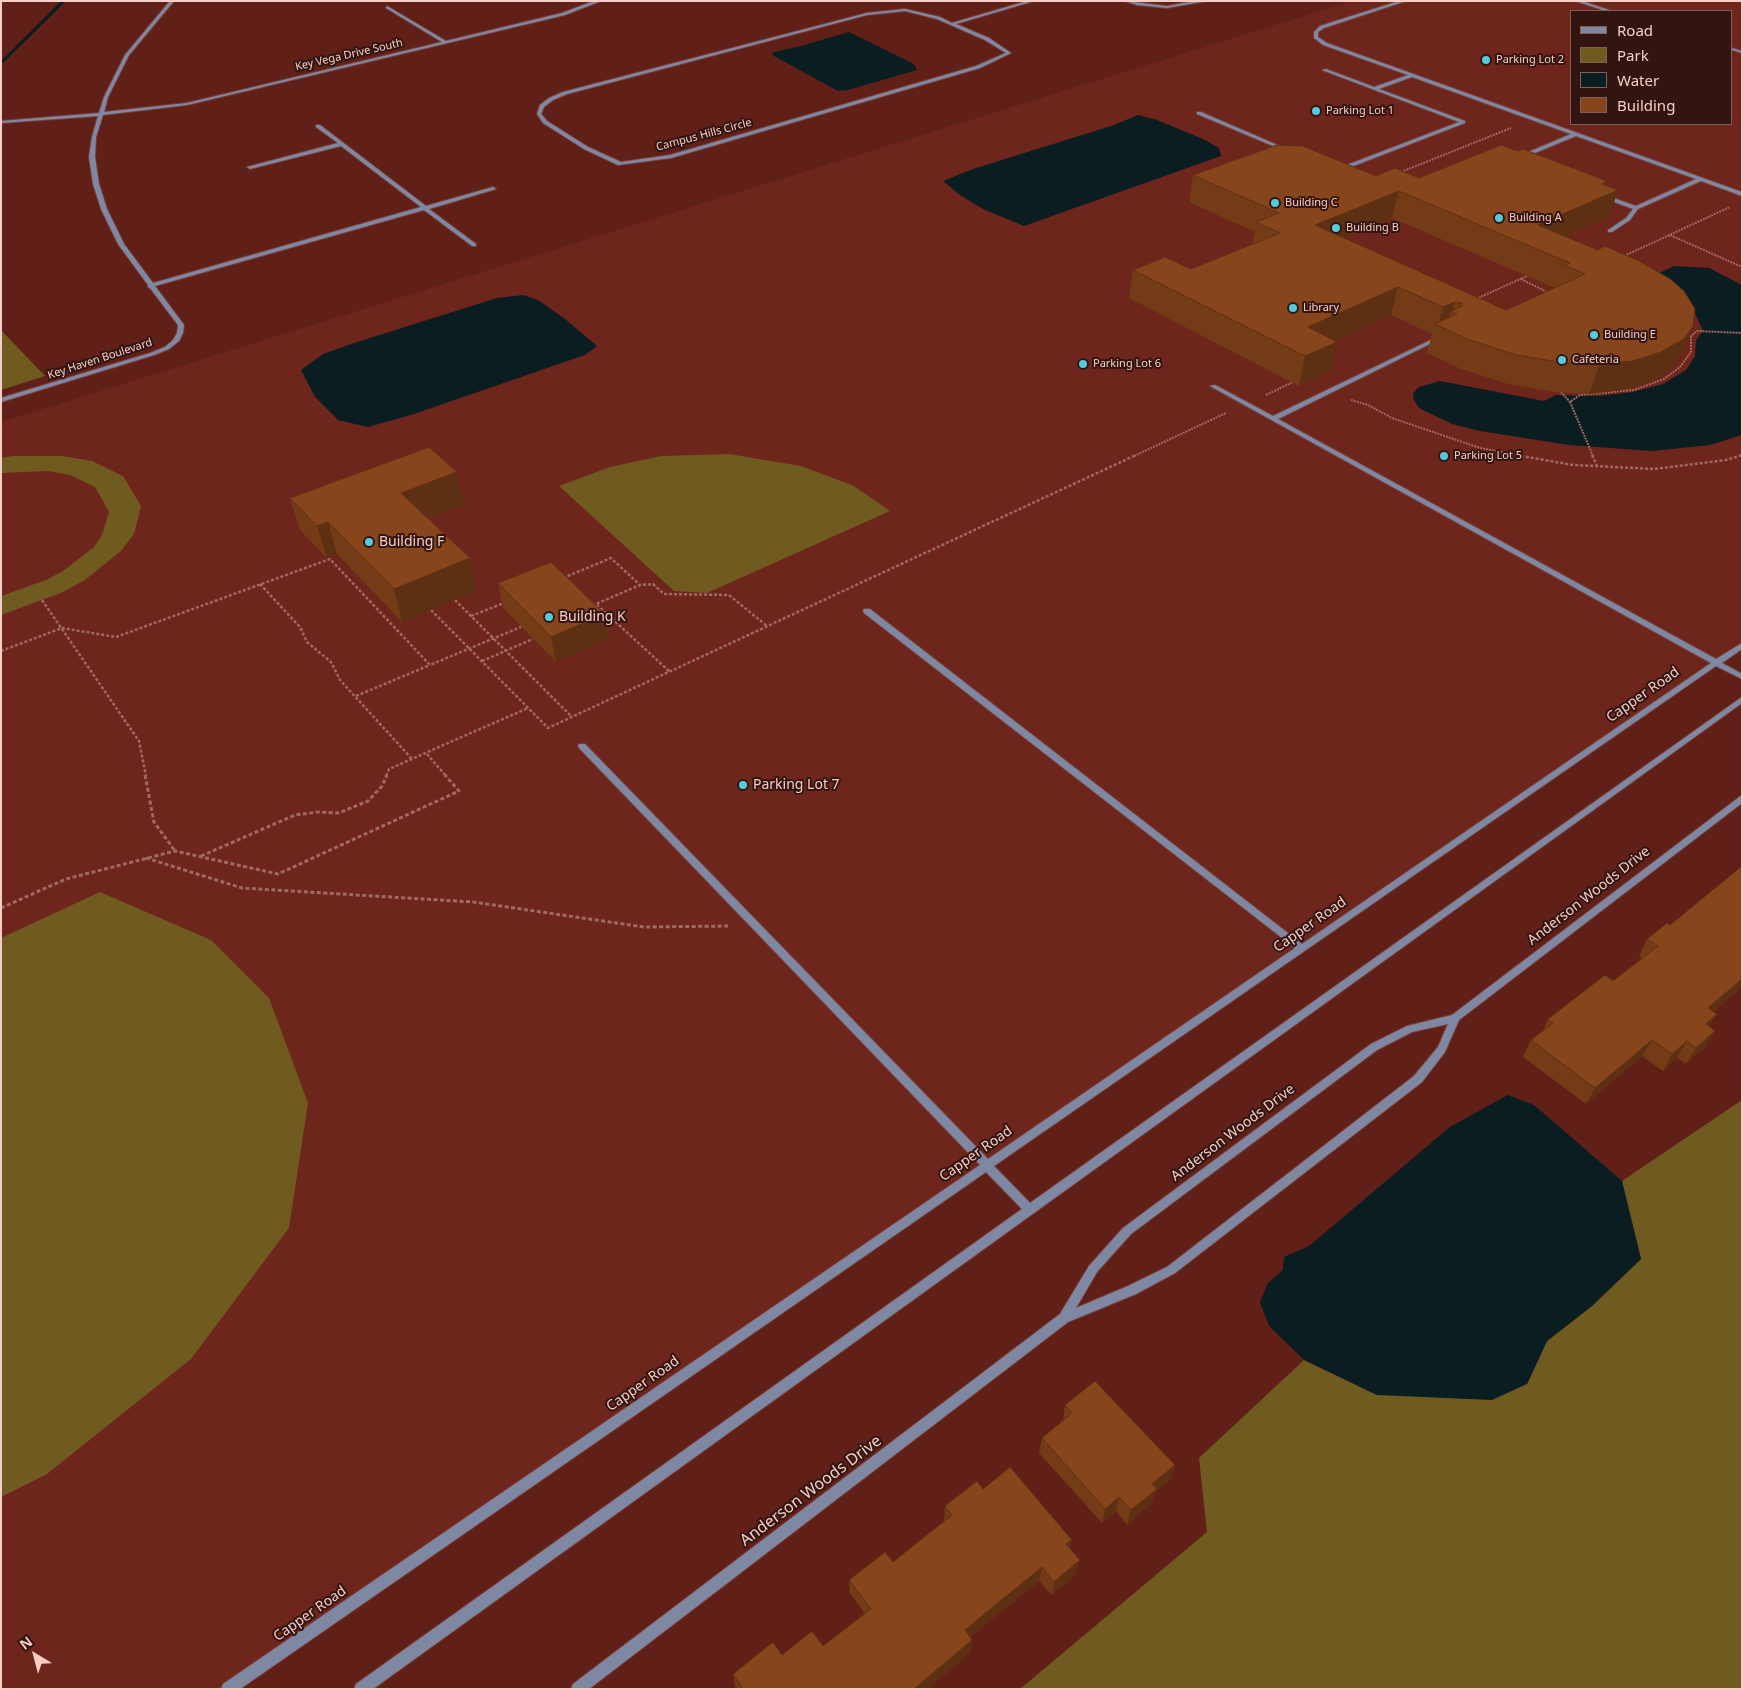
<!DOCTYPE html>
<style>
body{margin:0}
#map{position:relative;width:1743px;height:1690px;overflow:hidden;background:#601f17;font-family:"Noto Sans",sans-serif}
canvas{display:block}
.frame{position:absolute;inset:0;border:2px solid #f7cec6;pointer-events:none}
.legend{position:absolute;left:1570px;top:10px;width:162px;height:115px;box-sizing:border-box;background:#321511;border:1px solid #815f59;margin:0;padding:6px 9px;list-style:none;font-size:15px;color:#f7cec6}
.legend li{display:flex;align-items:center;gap:10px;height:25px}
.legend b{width:25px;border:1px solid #815f59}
.north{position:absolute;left:10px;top:1630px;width:50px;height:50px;-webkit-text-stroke:4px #321511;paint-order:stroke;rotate:323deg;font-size:14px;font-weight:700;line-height:20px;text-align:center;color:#f7cec6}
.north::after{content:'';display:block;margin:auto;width:18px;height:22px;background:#f7cec6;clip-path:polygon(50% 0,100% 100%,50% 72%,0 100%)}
</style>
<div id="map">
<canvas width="1743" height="1690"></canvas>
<div class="frame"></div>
<ul class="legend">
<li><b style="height:6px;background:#7e88a3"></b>Road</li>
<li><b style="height:14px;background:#6f5a1f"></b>Park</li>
<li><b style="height:14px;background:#0a1e21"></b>Water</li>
<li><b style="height:14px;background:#87451b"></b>Building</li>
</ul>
<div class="north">N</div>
</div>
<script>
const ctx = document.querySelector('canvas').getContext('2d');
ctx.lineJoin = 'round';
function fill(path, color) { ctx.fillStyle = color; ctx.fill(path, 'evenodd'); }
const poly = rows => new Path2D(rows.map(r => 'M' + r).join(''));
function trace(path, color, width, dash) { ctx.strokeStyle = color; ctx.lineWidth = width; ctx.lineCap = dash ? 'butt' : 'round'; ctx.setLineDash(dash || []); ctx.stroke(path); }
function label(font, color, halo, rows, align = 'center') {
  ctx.font = font + ' "Noto Sans",sans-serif'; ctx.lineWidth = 4; ctx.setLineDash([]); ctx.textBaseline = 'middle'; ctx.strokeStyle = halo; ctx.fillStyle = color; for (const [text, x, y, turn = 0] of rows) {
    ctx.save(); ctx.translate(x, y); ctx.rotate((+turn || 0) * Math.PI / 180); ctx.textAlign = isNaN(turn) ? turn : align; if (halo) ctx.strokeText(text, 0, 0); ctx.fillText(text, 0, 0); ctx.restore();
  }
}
fill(poly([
 [1352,1,1742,1,1742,643,227,1689,1,1689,1,422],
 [1572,11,1732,11,1732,124,1572,124]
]), '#6e251c');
fill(poly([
 [1,330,45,376,1,390],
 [729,454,801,466,854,486,890,511,707,593,674,591,559,486,610,467,661,456],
 [13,456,62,456,92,461,123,476,141,506,134,534,121,551,85,580,61,593,1,615,1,596,46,580,63,571,94,547,102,535,109,512,95,487,70,475,48,471,1,473,1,458],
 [100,892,211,940,269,998,308,1103,289,1228,191,1359,47,1474,1,1497,1,938],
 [1742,1100,1742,1689,1020,1689,1207,1532,1199,1458,1304,1360,1377,1395,1527,1384,1547,1341,1592,1306,1641,1259,1622,1181]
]), '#6f5a1f');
fill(poly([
 [849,32,914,64,917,70,848,90,838,91,772,55,774,52,801,46],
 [1138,115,1157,120,1203,139,1219,148,1221,156,1024,226,983,209,960,195,943,181,973,169,1114,125],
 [1674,266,1709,268,1742,285,1742,435,1710,445,1652,451,1569,445,1480,431,1452,424,1419,408,1413,398,1414,392,1419,387,1440,381,1544,401,1556,395,1600,396,1633,392,1663,384,1686,370,1695,356,1696,340,1703,331,1694,311,1655,275],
 [523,295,538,300,565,319,597,346,585,355,411,415,368,427,338,420,315,397,301,370,323,354,354,343,497,298],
 [1508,1095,1534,1105,1622,1181,1641,1259,1592,1306,1547,1341,1527,1384,1492,1400,1377,1395,1304,1360,1269,1326,1260,1302,1268,1283,1283,1270,1284,1257,1309,1246,1450,1127]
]), '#0a1e21');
fill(poly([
 [61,1,66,1,1,65,1,61,61,1]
]), '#0a1e21');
const minor = poly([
 [170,1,174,1,129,55,108,97,104,112,187,103,442,42,386,8,387,6,446,41,562,13,594,1,601,1,565,15,187,105,103,115,96,137,95,157,99,184,107,209,124,244,153,283,421,207,341,146,250,169,247,167,338,143,316,127,316,125,320,125,426,206,493,187,496,189,429,209,476,244,476,246,472,246,424,210,155,286,184,325,183,333,179,341,169,349,154,355,1,402,1,398,150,353,165,347,173,340,177,333,178,325,150,288,148,287,148,285,118,244,101,209,93,184,89,157,92,137,98,116,1,123,1,121,99,113,104,97,125,55,170,1],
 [1027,1,1034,1,956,24,989,38,1011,53,980,68,671,158,618,165,584,149,543,123,537,114,540,105,549,98,563,92,867,13,905,9,940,17,952,23,1027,1],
 [905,11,937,19,985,40,1006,53,976,66,670,155,621,162,588,147,547,121,541,114,544,107,553,100,567,94,867,15,905,11],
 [1125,1,1167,6,1195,1,1207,1,1167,8,1137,5,1125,1],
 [1399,1,1406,1,1324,28,1318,32,1318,37,1327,43,1742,192,1742,196,1701,181,1638,209,1630,220,1612,232,1608,232,1608,230,1626,218,1633,209,1601,197,1601,195,1605,195,1636,206,1696,179,1576,136,1523,158,1519,158,1519,156,1571,134,1412,77,1379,89,1465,121,1465,123,1343,170,1339,170,1339,168,1459,122,1322,70,1326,69,1374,87,1408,75,1323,45,1314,38,1314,32,1320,26,1399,1],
 [1575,1,1582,1,1612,11,1606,11,1575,1],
 [1732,48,1742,51,1742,53,1732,50,1732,48],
 [1197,112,1201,112,1289,150,1285,151,1197,114,1197,112],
 [1437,337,1442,338,1278,419,1716,659,1742,643,1742,649,1722,663,1742,674,1742,679,1716,666,994,1166,1030,1203,1742,697,1742,703,373,1689,354,1689,356,1684,1022,1209,986,1172,240,1689,221,1689,223,1684,980,1165,579,748,578,746,579,744,585,744,988,1159,1295,948,864,613,863,611,864,609,870,609,1302,944,1711,663,1210,386,1215,385,1273,416,1437,337],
 [1742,795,1742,803,1459,1020,1445,1052,1422,1082,1175,1273,1136,1294,1068,1322,589,1689,571,1689,573,1684,1060,1314,1089,1266,1123,1228,1371,1044,1407,1026,1452,1015,1742,795],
 [1448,1024,1438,1047,1414,1076,1167,1267,1128,1286,1076,1308,1097,1272,1131,1234,1377,1050,1412,1032,1448,1024]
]);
trace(minor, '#7b3e36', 2);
trace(poly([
 [1401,172,1511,128],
 [1670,235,1742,267],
 [1624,256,1730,207],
 [1521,279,1549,293],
 [1476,299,1527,276],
 [1561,392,1570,402],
 [1266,395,1293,382],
 [1351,400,1368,405,1392,418,1480,448,1523,456],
 [1134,456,1226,413],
 [1593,456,1570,402,1580,395,1634,390,1664,379,1680,367,1691,352,1691,336,1697,331,1742,333],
 [1739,456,1742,455]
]), '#a06961', 2, [2, 1]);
trace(poly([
 [1516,455,1573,465,1654,469,1726,460,1742,455],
 [1592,455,1597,466],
 [563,578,611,558,640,585],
 [260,584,300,627,307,642,331,662,340,680,412,759],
 [42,600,139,741,146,776],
 [455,600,572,717],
 [431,610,548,728,1136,455],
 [471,616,504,603],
 [1,651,62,628,116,637,330,559,430,665,521,627],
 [482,661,533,639],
 [669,671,596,604,640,585,653,584,664,594,729,595,767,626],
 [356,696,430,665],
 [427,754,446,776],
 [386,776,389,769,528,708]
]), '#a06961', 2.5, [3, 2]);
trace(poly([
 [145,775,154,822,175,851],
 [201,856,295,815,318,812,339,813,368,801,382,786,387,775],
 [146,858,242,888,473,902,644,927,729,926],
 [1,908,66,879,175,851,278,874,459,791,445,775]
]), '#a06961', 3, [4, 2.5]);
fill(minor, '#7e88a3');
fill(poly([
 [1518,151,1607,181,1606,185,1618,190,1609,217,1566,237,1693,326,1682,354,1673,368,1650,382,1622,390,1589,394,1554,392,1508,384,1461,369,1427,353,1432,334,1391,315,1335,341,1331,371,1299,386,1129,298,1133,270,1191,269,1252,244,1255,232,1189,202,1193,175,1376,176,1419,178],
 [1392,218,1555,288,1506,310,1345,238],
 [457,472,464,504,428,518,470,558,477,591,402,622,337,554,327,558,300,530,290,498],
 [498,583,605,614,609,639,556,662,503,608],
 [1742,866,1742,987,1713,1012,1705,1047,1686,1064,1677,1058,1663,1071,1642,1056,1586,1104,1523,1057,1531,1040,1543,1030,1548,1019,1613,981,1642,959,1639,956,1647,939,1670,925],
 [1065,1405,1175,1465,1171,1479,1155,1492,1152,1503,1127,1525,1116,1511,1102,1523,1039,1453,1042,1438,1063,1421],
 [983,1489,1070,1549,1076,1574,1052,1595,1039,1581,970,1637,972,1640,970,1653,927,1689,736,1689,735,1686,733,1674,823,1646,865,1614,850,1593,849,1580,893,1562,944,1521,945,1506]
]), '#743b17');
fill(poly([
 [1607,181,1602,197,1618,190,1609,217,1538,249,1538,225,1602,184],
 [1399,191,1392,218,1310,253,1315,225],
 [1398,287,1391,315,1303,356,1308,327],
 [1455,302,1452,312,1451,311,1446,330,1438,326,1443,307],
 [1693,326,1682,354,1673,368,1650,382,1622,390,1589,394,1600,364],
 [1337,342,1331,371,1299,386,1305,356],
 [457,472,464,504,409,525,401,493],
 [328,522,337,554,327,558,317,526],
 [470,558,477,591,402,622,394,589],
 [605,614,609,639,556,662,551,637],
 [1742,979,1742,987,1698,1025,1708,1008],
 [1717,1014,1707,1031,1706,1024],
 [1715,1031,1705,1047,1686,1064,1696,1048],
 [1652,1040,1642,1056,1586,1104,1595,1088],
 [1687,1041,1677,1058,1663,1071,1672,1054],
 [1175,1465,1171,1479,1155,1492,1152,1503,1127,1525,1131,1510,1152,1484],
 [1119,1497,1116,1511,1102,1523,1105,1509],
 [1072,1540,1068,1554,1066,1544],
 [1080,1560,1076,1574,1052,1595,1054,1582],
 [1042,1567,1039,1581,963,1643,965,1630],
 [972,1640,970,1653,927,1689,914,1689]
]), '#5e3013');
const building = poly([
 [1277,145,1303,146,1376,176,1395,168,1419,178,1501,145,1518,151,1523,149,1607,181,1602,184,1618,190,1538,225,1598,250,1605,246,1639,261,1670,279,1684,291,1695,309,1693,326,1684,339,1661,352,1633,361,1600,364,1564,363,1517,355,1470,340,1435,324,1457,314,1451,311,1462,306,1462,303,1455,302,1443,307,1398,287,1308,327,1337,342,1305,356,1133,270,1165,257,1191,269,1280,233,1256,222,1279,213,1193,175,1277,145],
 [1399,191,1570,263,1564,265,1585,274,1506,310,1315,225,1399,191],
 [429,447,457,472,401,493,470,558,394,589,328,522,317,526,290,498,429,447],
 [551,562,605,614,551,637,498,583,551,562],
 [1742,866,1742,979,1708,1008,1717,1014,1706,1024,1715,1031,1696,1048,1687,1041,1672,1054,1652,1040,1595,1088,1531,1040,1553,1023,1548,1019,1605,975,1613,981,1658,946,1647,939,1667,923,1670,925,1742,866],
 [1095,1381,1175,1465,1152,1484,1157,1489,1131,1510,1119,1497,1105,1509,1042,1438,1072,1413,1065,1405,1095,1381],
 [1010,1467,1072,1540,1066,1544,1080,1560,1054,1582,1042,1567,965,1630,972,1640,914,1689,743,1689,733,1674,773,1642,782,1655,812,1631,823,1646,871,1609,849,1580,885,1552,893,1562,952,1515,945,1506,977,1481,983,1489,1010,1467]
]);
fill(building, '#87451b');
trace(building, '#5e3013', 1);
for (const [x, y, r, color] of [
 [1486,60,5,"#54cadd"],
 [1316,111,5,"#54cadd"],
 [1275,203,5,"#54cadd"],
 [1499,218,5,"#54cadd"],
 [1336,228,5,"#54cadd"],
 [1293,308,5,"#54cadd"],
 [1594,335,5,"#54cadd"],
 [1562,360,5,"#54cadd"],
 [1083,364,5,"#54cadd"],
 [1444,456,5,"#54cadd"],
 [369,542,5,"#54cadd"],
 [549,617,5,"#54cadd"],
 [743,785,5,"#54cadd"]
]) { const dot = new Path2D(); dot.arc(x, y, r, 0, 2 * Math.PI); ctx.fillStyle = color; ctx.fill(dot); trace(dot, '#321511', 2); }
label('11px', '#f7cec6', '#321511', [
 ["Key Vega Drive South",349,55,-13],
 ["Campus Hills Circle",704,135,-15],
 ["Key Haven Boulevard",100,359,-18]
]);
label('11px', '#f7cec6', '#321511', [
 ["Parking Lot 2",1496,60],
 ["Parking Lot 1",1326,111],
 ["Building C",1285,203],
 ["Building A",1509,218],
 ["Building B",1346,228],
 ["Library",1303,308],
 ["Building E",1604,335],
 ["Cafeteria",1572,360],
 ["Parking Lot 6",1093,364],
 ["Parking Lot 5",1454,456]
], 'left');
label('14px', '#f7cec6', '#321511', [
 ["Building F",379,542],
 ["Building K",559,617],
 ["Parking Lot 7",753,785]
], 'left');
label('14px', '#f7cec6', '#321511', [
 ["Capper Road",1643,695,-35],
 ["Anderson Woods Drive",1589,896,-38],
 ["Capper Road",1310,925,-35],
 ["Anderson Woods Drive",1233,1133,-37],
 ["Capper Road",976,1154,-35],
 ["Capper Road",643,1384,-35],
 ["Capper Road",310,1614,-35]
]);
label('16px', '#f7cec6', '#321511', [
 ["Anderson Woods Drive",811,1491,-37]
]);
</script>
